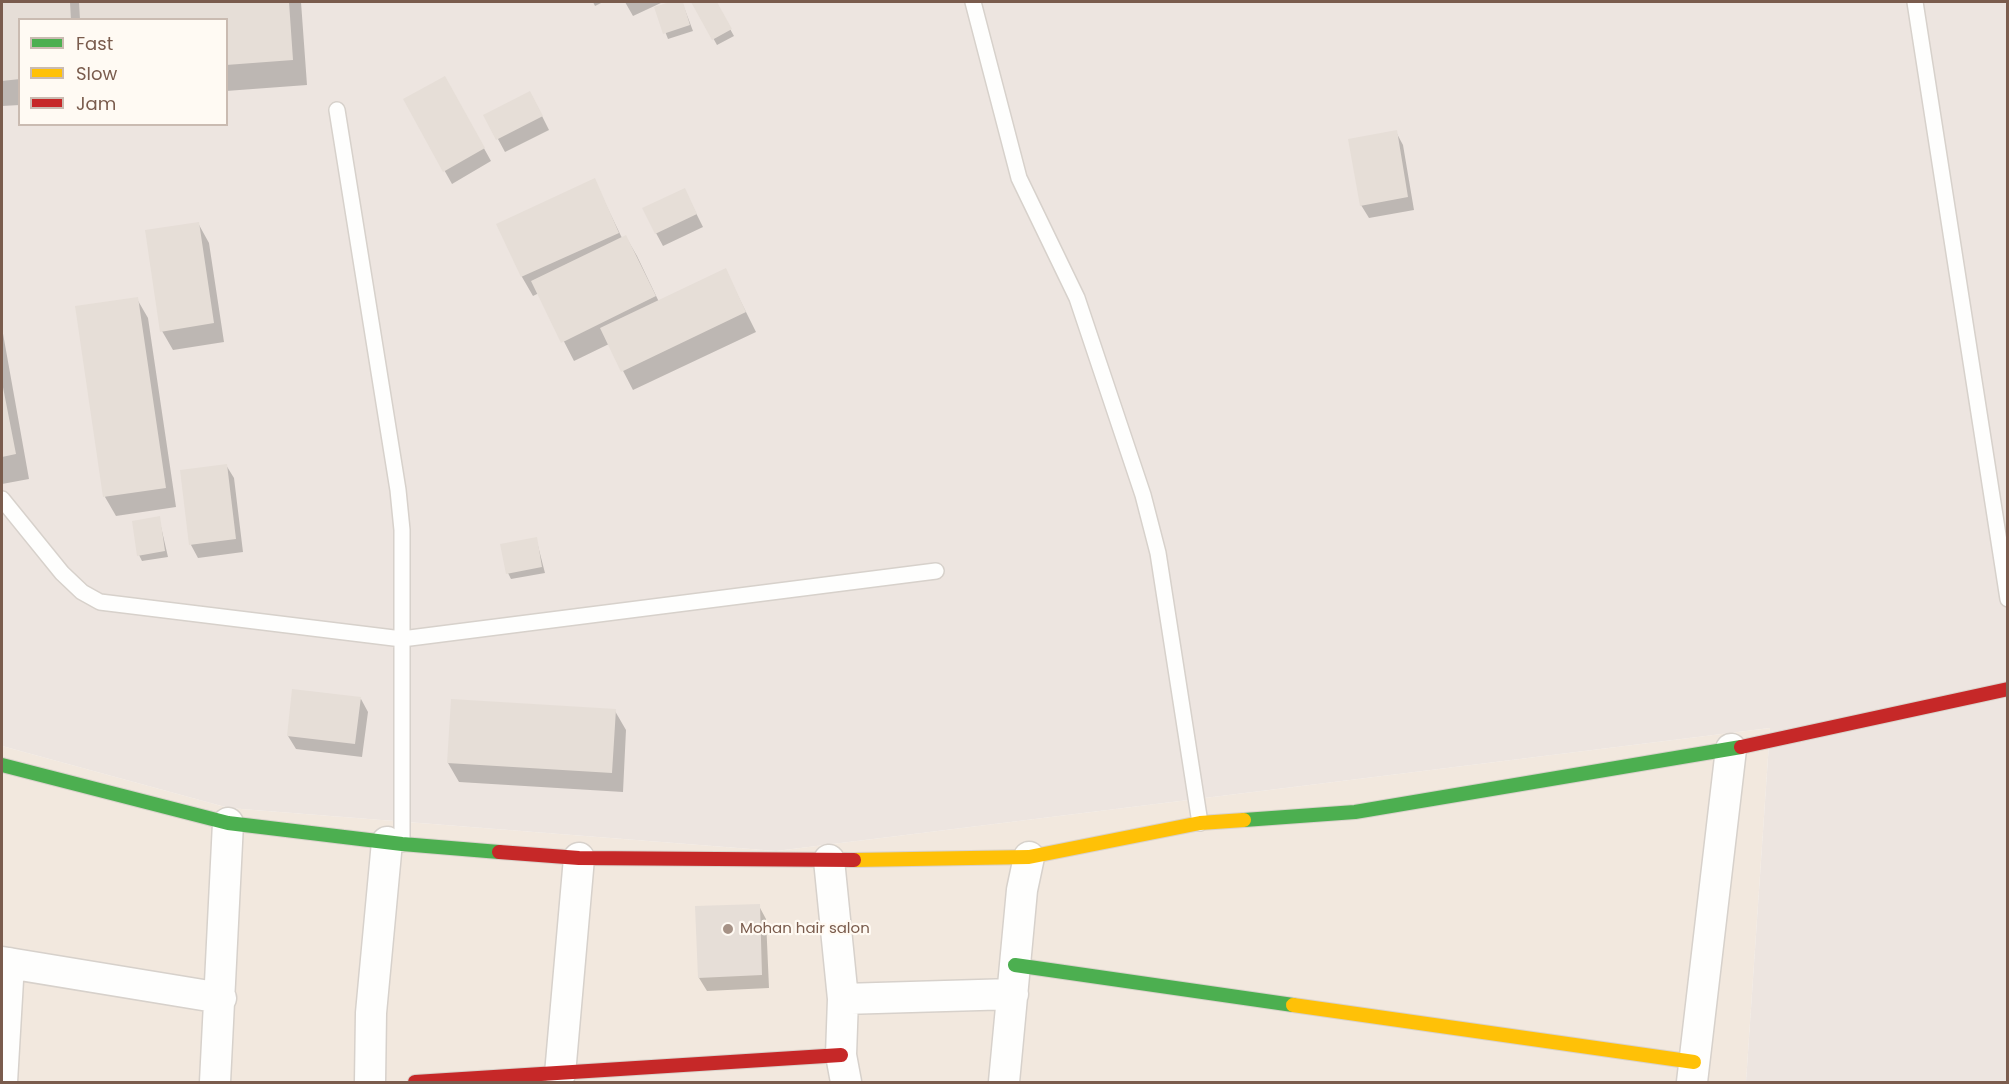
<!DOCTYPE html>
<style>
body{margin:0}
#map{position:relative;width:2009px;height:1084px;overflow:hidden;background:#f9f5f0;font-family:Poppins,sans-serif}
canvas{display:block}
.frame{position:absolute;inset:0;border:3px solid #7a5c4d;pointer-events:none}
.legend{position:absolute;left:18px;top:18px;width:210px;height:108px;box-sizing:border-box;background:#fffaf3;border:2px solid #cabbb1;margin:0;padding:8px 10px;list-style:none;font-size:18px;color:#7a5c4d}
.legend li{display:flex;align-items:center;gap:12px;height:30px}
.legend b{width:30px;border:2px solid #cabbb1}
</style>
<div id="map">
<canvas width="2009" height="1084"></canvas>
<div class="frame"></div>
<ul class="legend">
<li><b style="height:8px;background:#4caf50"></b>Fast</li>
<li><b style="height:8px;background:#ffc107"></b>Slow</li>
<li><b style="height:8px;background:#c62828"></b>Jam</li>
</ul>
</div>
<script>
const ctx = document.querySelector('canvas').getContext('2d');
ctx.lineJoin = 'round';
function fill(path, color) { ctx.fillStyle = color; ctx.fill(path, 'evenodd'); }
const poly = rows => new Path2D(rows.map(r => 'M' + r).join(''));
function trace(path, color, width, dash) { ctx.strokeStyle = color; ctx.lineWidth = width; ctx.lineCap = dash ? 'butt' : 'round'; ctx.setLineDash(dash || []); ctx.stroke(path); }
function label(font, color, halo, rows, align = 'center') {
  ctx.font = font + ' Poppins,sans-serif'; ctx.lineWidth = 4.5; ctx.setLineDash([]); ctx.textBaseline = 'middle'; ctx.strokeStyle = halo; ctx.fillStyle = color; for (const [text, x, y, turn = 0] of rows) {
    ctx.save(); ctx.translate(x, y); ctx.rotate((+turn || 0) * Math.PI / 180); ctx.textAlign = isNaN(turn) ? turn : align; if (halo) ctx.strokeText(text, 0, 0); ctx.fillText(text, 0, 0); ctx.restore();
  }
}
fill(poly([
 [1770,728,1746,1082,2,1082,2,746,229,808,776,851]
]), '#f2e8de');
fill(poly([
 [2,2,2007,2,2007,1082,1746,1082,1770,728,776,851,229,808,2,746],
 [20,20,226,20,226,124,20,124]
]), '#ede5e0');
fill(poly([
 [2,2,301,2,307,85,226,91,226,20,20,20,20,105,2,106],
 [593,2,603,2,595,6],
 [625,2,663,2,633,16],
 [675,2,682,2,693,31,668,39,656,8],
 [693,2,715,2,734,36,717,45],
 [445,78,491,161,452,184,405,100],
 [537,106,549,130,505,152,485,115],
 [1396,132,1403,145,1414,210,1369,218,1361,205],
 [594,180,622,238,626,237,637,256,659,302,725,270,756,332,633,390,609,344,574,361,539,293,533,296,522,277,498,224],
 [691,203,703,227,663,246,656,233],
 [198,223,209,243,224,342,173,350,162,331],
 [137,299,148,318,176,507,116,516,105,497],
 [2,328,29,479,2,484],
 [226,465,234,478,243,552,198,558,191,545],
 [159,518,168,557,142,561,139,555],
 [536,538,545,573,511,579,508,573],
 [361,699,368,712,362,757,296,749,288,736],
 [615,711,626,730,623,792,459,782,448,763],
 [759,906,766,919,769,988,707,991,699,978]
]), '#0003');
fill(poly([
 [2,2,70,2,71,20,20,20,20,79,2,81],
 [79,2,289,2,293,60,226,65,226,20,80,20],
 [670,2,683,2,690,25,663,34,654,7],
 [691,2,717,2,732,29,712,40],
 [445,76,485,148,443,172,403,99],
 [530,91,543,116,496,140,483,115],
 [1397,130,1408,197,1360,206,1348,139],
 [595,178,619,233,521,277,496,224],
 [685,188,697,214,655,234,642,208],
 [199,222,214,323,160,332,145,230],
 [626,235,656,296,561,343,531,281],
 [726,268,746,312,621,372,600,328],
 [138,297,166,488,103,497,75,306],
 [2,382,16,454,2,457],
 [227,464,236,539,189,545,180,470],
 [160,516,165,551,137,556,132,521],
 [537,537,542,567,506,574,500,544],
 [292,689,361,697,355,744,287,736],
 [451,699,616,709,612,773,447,763],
 [760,904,762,975,698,978,695,906]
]), '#e6ded7');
const lane = poly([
 [973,2,1019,178,1077,298,1143,495,1158,553,1200,823],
 [1915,2,2008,599],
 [337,110,398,490,402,530,402,844],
 [2,499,62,573,82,592,100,602,402,639,936,571]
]);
const street = poly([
 [829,860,843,999,841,1055,846,1082],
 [2,962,221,998],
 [843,999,1013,994],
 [560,1074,579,858],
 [2,1082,9,963],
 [215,1082,228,823],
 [370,1082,371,1013,387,842],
 [1004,1082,1022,890,1029,857],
 [1692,1082,1731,749]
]);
const fast = poly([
 [2,765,228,823,402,844,499,852],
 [1244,820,1355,812,1741,747],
 [1015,965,1293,1005]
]);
const slow = poly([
 [854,860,1029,857,1200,823,1244,820],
 [1293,1005,1694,1062]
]);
const jam = poly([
 [1741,747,2008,689],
 [499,852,579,858,854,860],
 [415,1082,841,1055]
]);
trace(lane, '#d7d1cb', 18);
trace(street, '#d7d1cb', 33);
trace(fast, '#d9d2cb', 16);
trace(slow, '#d9d2cb', 16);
trace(jam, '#d9d2cb', 16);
trace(lane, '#fefefd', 15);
trace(street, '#fefefd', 30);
trace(fast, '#4caf50', 14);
trace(slow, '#ffc107', 14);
trace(jam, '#c62828', 14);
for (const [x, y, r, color] of [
 [728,929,6,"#a69286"]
]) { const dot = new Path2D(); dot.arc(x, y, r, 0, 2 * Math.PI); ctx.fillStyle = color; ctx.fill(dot); trace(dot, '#fffaf3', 2); }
label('15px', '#7a5c4d', '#fffaf3', [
 ["Mohan hair salon",740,929]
], 'left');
</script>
